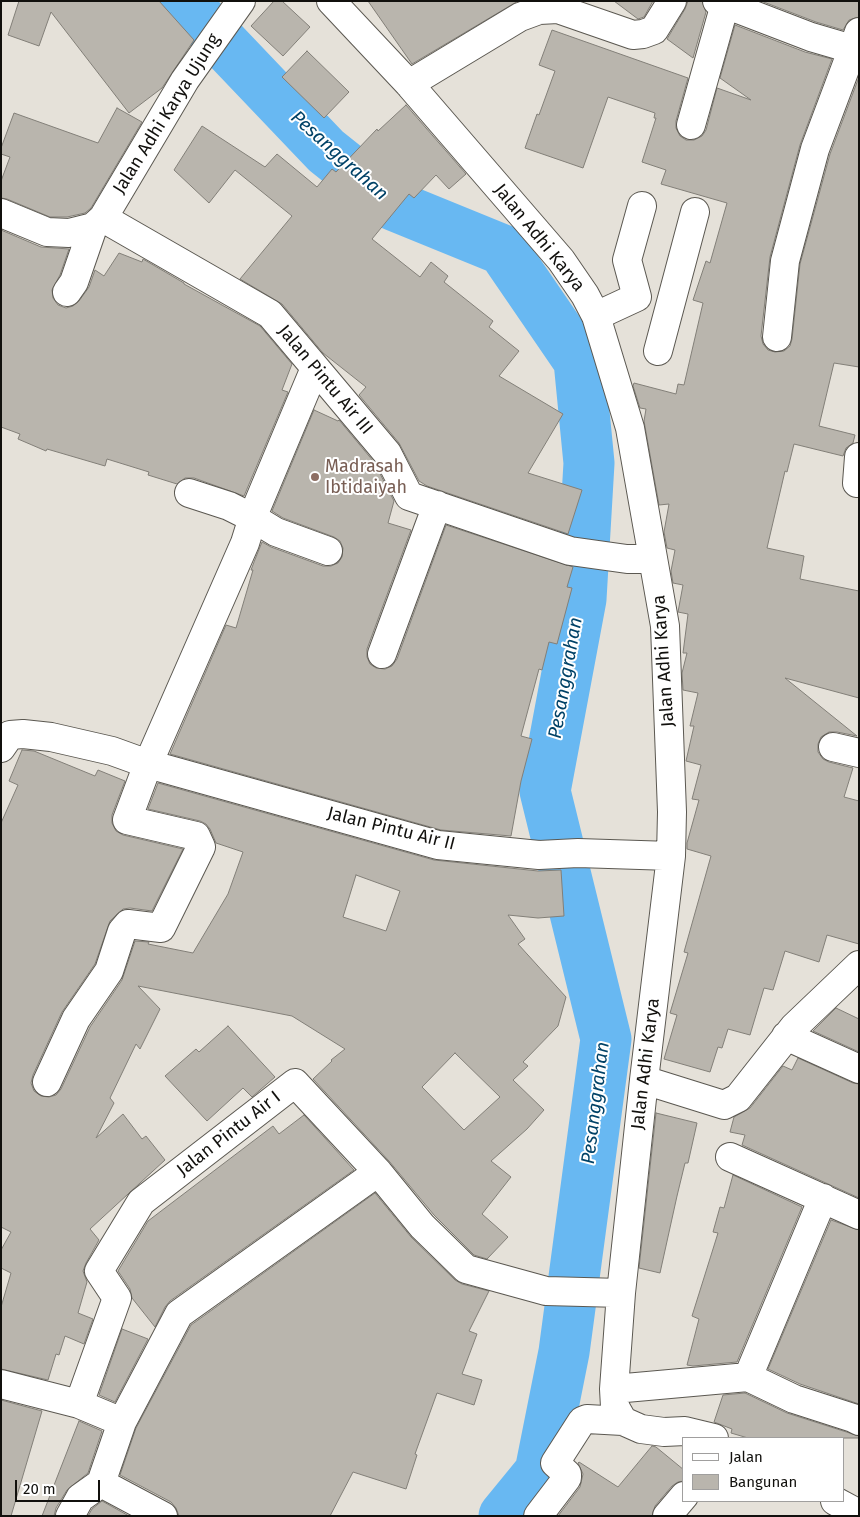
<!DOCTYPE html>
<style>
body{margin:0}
#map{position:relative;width:860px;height:1517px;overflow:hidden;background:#e5e1d9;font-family:"Fira Sans",sans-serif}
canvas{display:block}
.frame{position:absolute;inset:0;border:2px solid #11100d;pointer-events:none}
.legend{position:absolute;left:682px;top:1437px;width:162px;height:65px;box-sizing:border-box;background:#fff;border:1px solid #a09f9e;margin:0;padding:6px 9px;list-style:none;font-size:15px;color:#11100d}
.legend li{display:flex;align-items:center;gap:10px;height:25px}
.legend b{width:25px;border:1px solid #a09f9e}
.scale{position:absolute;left:15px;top:1480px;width:85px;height:22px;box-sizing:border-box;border:2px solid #11100d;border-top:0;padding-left:6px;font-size:15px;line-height:18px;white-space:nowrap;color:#11100d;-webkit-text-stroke:4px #fff;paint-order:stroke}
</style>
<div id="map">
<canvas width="860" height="1517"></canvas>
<div class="frame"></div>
<ul class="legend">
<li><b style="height:6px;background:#fff"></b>Jalan</li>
<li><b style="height:14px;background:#b9b5ad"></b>Bangunan</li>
</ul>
<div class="scale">20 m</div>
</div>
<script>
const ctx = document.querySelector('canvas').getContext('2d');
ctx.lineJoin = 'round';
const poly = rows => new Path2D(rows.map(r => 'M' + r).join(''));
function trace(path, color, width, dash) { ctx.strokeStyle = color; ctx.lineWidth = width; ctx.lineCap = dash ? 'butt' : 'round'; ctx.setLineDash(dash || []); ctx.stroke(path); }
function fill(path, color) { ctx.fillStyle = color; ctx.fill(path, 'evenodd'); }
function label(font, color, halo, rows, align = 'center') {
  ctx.font = font + ' "Fira Sans",sans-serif'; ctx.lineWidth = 4; ctx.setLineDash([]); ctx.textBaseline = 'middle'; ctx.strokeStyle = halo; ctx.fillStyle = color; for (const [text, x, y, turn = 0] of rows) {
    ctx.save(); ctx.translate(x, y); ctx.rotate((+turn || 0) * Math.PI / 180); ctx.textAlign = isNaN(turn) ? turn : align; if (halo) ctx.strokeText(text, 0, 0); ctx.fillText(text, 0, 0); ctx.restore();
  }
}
trace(poly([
 [183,1,326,151,395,206,503,250,579,361,589,463,581,599,545,791,606,1039,564,1352,540,1472,504,1516]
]), '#68b8f2', 51);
const building = poly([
 [19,1,159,1,194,40,162,88,129,113,51,12,39,46,8,35,19,1],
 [274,1,282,1,310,27,283,56,251,26,274,1],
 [368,1,518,1,412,64,368,1],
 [614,1,653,1,644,17,638,19,614,1],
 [688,1,702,1,706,12,693,58,667,39,685,9,688,1],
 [761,1,859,1,859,17,849,20,843,30,816,22,761,1],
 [735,25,805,52,832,59,800,145,770,257,761,336,763,344,768,350,775,352,784,351,790,346,792,339,800,264,830,154,859,77,859,367,834,363,819,426,855,435,853,443,846,448,843,456,794,444,787,472,785,471,767,548,804,556,800,579,859,591,859,698,785,678,857,736,837,732,829,732,821,737,818,744,818,752,823,759,829,762,853,768,844,797,859,801,859,944,827,935,819,962,785,951,773,990,764,988,750,1035,728,1029,722,1048,718,1047,710,1072,664,1059,677,1015,670,1013,688,953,684,952,711,856,687,849,687,843,699,800,692,799,701,765,686,761,694,726,690,726,698,693,683,690,682,673,687,653,683,653,688,614,678,612,683,585,673,583,671,571,675,550,667,548,664,532,669,504,659,505,644,421,646,409,640,408,633,386,634,383,676,394,678,384,684,385,703,303,693,300,706,261,710,263,727,203,661,184,666,170,642,162,656,118,654,118,655,113,608,97,583,168,525,148,537,114,539,115,555,71,539,65,552,30,688,78,676,121,676,128,680,136,686,140,694,140,702,136,706,130,717,88,751,100,720,78,735,25],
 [307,51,349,92,324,118,282,77,307,51],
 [406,105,466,174,449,189,436,175,414,198,409,194,372,239,420,277,431,262,448,276,444,282,493,321,489,327,519,351,499,376,563,414,528,473,582,490,568,534,427,486,419,481,399,443,359,395,366,387,323,353,282,304,240,279,292,216,235,170,209,203,174,170,202,126,265,167,277,154,317,187,332,169,336,172,377,129,378,131,406,105],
 [117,108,142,122,91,208,85,213,67,217,50,217,7,199,1,198,1,181,10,157,1,154,1,148,14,113,98,143,117,108],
 [1,230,41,247,69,249,60,275,52,290,53,298,58,305,66,308,73,306,79,301,89,287,95,270,104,276,119,253,142,262,143,259,184,283,184,284,260,326,292,364,282,390,288,392,244,496,194,478,185,478,177,484,148,475,149,472,107,459,105,466,47,449,46,451,18,439,20,434,1,427,1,230],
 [314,410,338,421,339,420,374,462,394,501,388,523,411,530,367,649,367,657,370,664,376,668,385,669,392,666,397,659,446,525,573,567,567,587,572,588,557,644,549,642,542,670,539,669,521,736,532,739,521,781,511,836,441,830,170,754,226,625,236,628,253,570,251,570,254,562,262,542,271,547,323,566,331,566,338,563,342,557,343,548,340,541,334,537,283,518,272,511,314,410],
 [22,750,34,751,95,776,98,770,125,781,112,815,112,823,116,831,123,835,183,849,152,911,130,908,123,909,110,921,95,964,62,1012,33,1075,31,1083,34,1091,41,1096,49,1097,56,1095,61,1089,90,1027,122,980,135,941,149,942,148,944,193,953,228,894,243,852,216,843,210,829,206,824,200,821,148,809,158,783,434,860,538,871,561,870,564,916,538,918,508,915,525,939,518,944,566,997,558,1026,523,1062,528,1066,513,1080,544,1110,527,1129,491,1161,511,1177,482,1214,508,1237,487,1259,474,1255,434,1215,389,1161,313,1079,332,1061,331,1060,345,1049,292,1016,138,986,160,1009,140,1049,136,1044,110,1098,114,1103,96,1138,123,1114,142,1139,146,1136,165,1160,90,1229,99,1240,86,1263,83,1271,87,1282,78,1313,93,1319,84,1344,65,1336,59,1355,56,1354,48,1380,1,1369,1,1307,11,1273,1,1268,1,1250,11,1232,1,1227,1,823,18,785,9,781,22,750],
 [356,875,400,891,386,931,343,917,356,875],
 [455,1053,500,1097,464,1130,422,1087,455,1053],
 [836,1008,859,1019,859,1052,813,1031,836,1008],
 [228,1026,275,1077,252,1097,243,1088,207,1121,165,1076,196,1049,199,1052,228,1026],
 [798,1058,853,1083,859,1084,859,1198,742,1145,745,1135,730,1132,734,1117,750,1108,783,1066,792,1070,798,1058],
 [656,1113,697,1123,688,1163,685,1163,677,1196,660,1273,639,1268,656,1113],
 [304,1115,354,1170,170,1301,165,1307,155,1327,132,1298,130,1289,118,1271,148,1221,273,1126,279,1134,304,1115],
 [733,1175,802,1207,737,1362,693,1366,687,1365,699,1319,692,1316,718,1233,713,1232,720,1207,724,1208,733,1175],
 [375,1193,411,1237,455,1280,462,1284,489,1291,469,1331,477,1334,462,1374,482,1380,474,1405,437,1393,415,1454,417,1455,406,1489,353,1472,330,1516,179,1516,176,1508,171,1502,120,1475,136,1428,191,1325,375,1193],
 [831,1220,859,1230,859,1404,800,1384,768,1369,831,1220],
 [122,1329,148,1339,115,1402,99,1395,122,1329],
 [745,1393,787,1413,859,1436,859,1438,748,1438,731,1433,732,1429,714,1422,723,1395,745,1393],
 [1,1400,42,1411,11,1516,1,1516,1,1400],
 [79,1421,102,1431,88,1473,67,1490,56,1508,54,1516,42,1516,79,1421],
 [652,1446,656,1447,684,1470,684,1481,678,1482,672,1486,655,1506,652,1516,558,1516,580,1487,583,1474,578,1463,579,1462,618,1487,652,1446],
 [102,1501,129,1516,88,1516,92,1509,102,1501]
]);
fill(building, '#b9b5ad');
trace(building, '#827f78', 1);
const minor = poly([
 [331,1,409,84,561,260,585,295,596,316,630,428,665,626,672,812,671,856,644,1080,621,1293,614,1389,615,1407,623,1421],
 [717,1,811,37,859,51],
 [409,84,520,17,539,10,558,9,633,35,643,34,654,30,672,1],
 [691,125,725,4],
 [1,213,47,232,69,233,93,227,103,218,185,80,241,1],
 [103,218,270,314,387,453,409,496,570,551,627,559,653,559],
 [67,292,74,282,93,227],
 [596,316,637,297,627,260,642,206],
 [777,337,785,261,815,149,859,32],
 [658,351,695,212],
 [857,483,859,457],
 [189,493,229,506,253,518,276,532,328,551],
 [382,654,437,505],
 [833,747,859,753],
 [1,748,10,735,23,734,51,737,112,751,148,764,438,845,539,855,578,853,671,856],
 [786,1036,859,1069],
 [644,1080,724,1105,738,1098,794,1027,859,965],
 [47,1082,76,1019,109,971,122,931,128,924,161,928,201,847,196,836,127,820,148,764,245,543,255,511,315,368],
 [730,1157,859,1215],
 [748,1377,823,1198],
 [1,1384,79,1404],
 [614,1389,748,1377,794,1399,853,1418,859,1421],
 [122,1422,179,1314,378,1172],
 [101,1483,163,1516],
 [835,1501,859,1514],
 [70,1516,80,1498,101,1483,122,1422,79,1404,117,1298,99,1271,141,1202,295,1083,378,1172,422,1226,466,1269,546,1291,621,1293],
 [538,1516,567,1478,567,1474,555,1463,582,1421,587,1419,623,1421,641,1429,664,1432,685,1431,714,1438],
 [667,1516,684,1496]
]);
trace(minor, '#5b5851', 30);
trace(minor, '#fff', 28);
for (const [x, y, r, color] of [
 [315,477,5,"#8d6e63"]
]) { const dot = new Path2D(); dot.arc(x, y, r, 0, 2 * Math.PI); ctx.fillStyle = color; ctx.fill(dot); trace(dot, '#fff', 2); }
label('18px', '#11100d', '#fff', [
 ["Jalan Adhi Karya Ujung",167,114,-58],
 ["Jalan Adhi Karya",539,238,51],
 ["Jalan Pintu Air III",325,380,50],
 ["Jalan Adhi Karya",664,661,-94],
 ["Jalan Pintu Air II",391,829,14],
 ["Jalan Adhi Karya",646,1064,-83],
 ["Jalan Pintu Air I",229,1134,-38]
]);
label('18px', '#785e54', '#fff', [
 ["Madrasah",325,467],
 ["Ibtidaiyah",325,488]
], 'left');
label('italic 19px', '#004267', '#fff', [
 ["Pesanggrahan",339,156,42],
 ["Pesanggrahan",566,678,-80],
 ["Pesanggrahan",596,1103,-83]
]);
</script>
